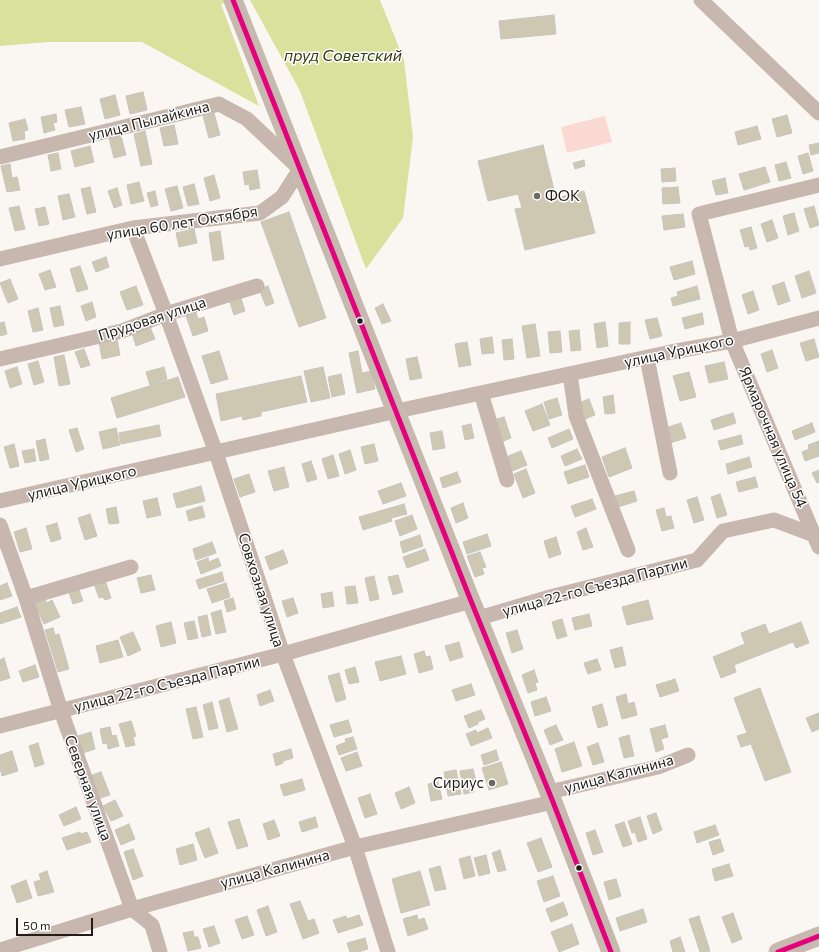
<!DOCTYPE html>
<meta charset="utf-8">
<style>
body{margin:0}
#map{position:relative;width:819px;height:952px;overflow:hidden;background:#faf7f2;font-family:Commissioner,sans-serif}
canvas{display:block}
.scale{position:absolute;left:16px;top:918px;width:77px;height:18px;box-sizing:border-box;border:2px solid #211e1a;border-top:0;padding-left:5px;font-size:12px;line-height:14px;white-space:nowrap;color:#211e1a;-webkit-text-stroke:3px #fff;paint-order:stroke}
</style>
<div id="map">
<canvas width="819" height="952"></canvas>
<div class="scale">50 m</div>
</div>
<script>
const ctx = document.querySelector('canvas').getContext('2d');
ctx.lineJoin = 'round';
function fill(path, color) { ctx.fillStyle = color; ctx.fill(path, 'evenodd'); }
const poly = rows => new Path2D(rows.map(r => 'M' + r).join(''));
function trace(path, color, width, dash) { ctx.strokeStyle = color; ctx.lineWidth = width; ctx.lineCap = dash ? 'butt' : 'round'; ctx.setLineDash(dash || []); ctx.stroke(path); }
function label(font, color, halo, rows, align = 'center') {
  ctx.font = font + ' Commissioner,sans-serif'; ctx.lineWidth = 3; ctx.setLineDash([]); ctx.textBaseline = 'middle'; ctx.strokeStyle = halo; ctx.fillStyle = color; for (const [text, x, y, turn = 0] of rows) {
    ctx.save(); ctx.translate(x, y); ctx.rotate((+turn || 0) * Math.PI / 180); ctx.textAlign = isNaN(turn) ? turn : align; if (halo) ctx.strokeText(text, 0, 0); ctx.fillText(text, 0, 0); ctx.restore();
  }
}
fill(poly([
 [605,116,612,142,567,153,561,127]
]), '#f9d9d2');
fill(poly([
 [0,0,234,0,221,4,259,106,142,42,48,42,0,46],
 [250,0,380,0,404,60,413,137,403,218,366,269,300,91]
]), '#d9e19d');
const building = poly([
 [554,15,556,34,501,39,499,21,554,15],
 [143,92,147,110,130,114,126,96,143,92],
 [115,95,120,115,105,119,100,99,115,95],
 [81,107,85,124,69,127,65,110,81,107],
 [214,113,220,135,209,138,203,116,214,113],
 [56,114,57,122,53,123,55,130,44,133,41,117,56,114],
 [787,115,792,133,777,137,772,119,787,115],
 [25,119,28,130,24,131,25,139,13,141,9,123,25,119],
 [174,125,178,144,164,146,160,128,174,125],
 [757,126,761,139,738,145,735,132,757,126],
 [145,131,152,164,141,166,134,134,145,131],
 [121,136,126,155,114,158,109,138,121,136],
 [819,143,819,153,811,155,809,145,819,143],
 [543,145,556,198,584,191,595,233,525,250,515,209,522,208,518,194,488,201,478,161,543,145],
 [90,146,94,162,75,167,71,151,90,146],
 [58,153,61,169,51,171,48,155,58,153],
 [808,153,813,171,803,174,798,156,808,153],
 [584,160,585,166,575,169,573,163,584,160],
 [786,162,791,178,779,181,775,165,786,162],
 [10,164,12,178,17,177,20,190,7,192,1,166,10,164],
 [765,167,770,182,744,190,739,174,765,167],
 [675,168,676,181,662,182,661,169,675,168],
 [257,170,260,188,250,190,249,184,245,185,243,172,257,170],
 [214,175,220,198,210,201,204,178,214,175],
 [725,178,728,193,716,195,712,181,725,178],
 [139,182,144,201,131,204,127,185,139,182],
 [194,184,199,204,188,206,183,187,194,184],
 [177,186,183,208,171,211,165,189,177,186],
 [90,187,96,212,87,214,81,189,90,187],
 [678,187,680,203,663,204,662,188,678,187],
 [117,188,122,205,114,208,108,191,117,188],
 [155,191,158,205,151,207,147,193,155,191],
 [69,194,75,217,63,220,58,196,69,194],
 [19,206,25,229,15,231,9,208,19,206],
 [814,206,819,225,810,228,804,209,814,206],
 [45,207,49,224,39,226,35,209,45,207],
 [289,212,326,318,299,327,261,222,289,212],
 [794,213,799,231,788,235,783,216,794,213],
 [683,214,685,227,664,230,662,216,683,214],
 [772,220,778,238,767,242,761,224,772,220],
 [751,227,757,248,750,250,749,246,745,247,740,230,751,227],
 [194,229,197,243,179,247,176,233,194,229],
 [220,231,224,259,213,261,209,233,220,231],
 [106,257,109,267,96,272,92,262,106,257],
 [692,261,695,274,674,280,670,267,692,261],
 [80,266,88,289,77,292,70,269,80,266],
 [50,270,56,287,45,290,39,274,50,270],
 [809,271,816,293,802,298,795,276,809,271],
 [10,279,18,299,8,303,0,283,10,279],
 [784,282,790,301,778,305,772,286,784,282],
 [136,286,143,305,127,310,120,292,136,286],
 [268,286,274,303,266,306,259,289,268,286],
 [697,286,700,299,673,306,671,298,678,296,677,292,697,286],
 [753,291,759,310,748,314,742,295,753,291],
 [240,295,245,311,234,315,229,299,240,295],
 [92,302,96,317,86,321,81,306,92,302],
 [383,304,391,321,382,324,375,308,383,304],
 [60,306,64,325,54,327,50,308,60,306],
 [38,308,43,330,33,332,28,311,38,308],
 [195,310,198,319,204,317,208,331,193,336,185,313,195,310],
 [702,313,704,324,685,329,682,318,702,313],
 [657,318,662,336,650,339,645,320,657,318],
 [4,322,7,334,0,336,0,323,4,322],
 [605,322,608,346,597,348,594,324,605,322],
 [630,322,630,344,619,344,619,323,630,322],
 [535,324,540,356,527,358,522,326,535,324],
 [150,327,155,339,136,346,132,333,150,327],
 [579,330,581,350,571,351,569,331,579,330],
 [560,331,562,352,550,353,548,332,560,331],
 [492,337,494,353,482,354,480,339,492,337],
 [117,339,120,355,102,359,99,342,117,339],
 [512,339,514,359,504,360,502,340,512,339],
 [814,339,819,357,806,361,800,343,814,339],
 [467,342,471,365,459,367,455,344,467,342],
 [84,349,90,365,81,368,75,352,84,349],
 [772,350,778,368,767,372,761,354,772,350],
 [219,351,228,379,211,384,202,356,219,351],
 [358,351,362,373,371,371,375,389,357,393,349,353,358,351],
 [64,355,70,384,59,386,54,357,64,355],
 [417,357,422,378,410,380,406,359,417,357],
 [38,361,44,382,34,385,28,364,38,361],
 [724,362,728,379,709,383,705,366,724,362],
 [17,367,22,384,10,388,5,371,17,367],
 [164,367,167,379,150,385,146,372,164,367],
 [323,367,330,398,311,402,304,371,323,367],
 [689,372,696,397,680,401,673,376,689,372],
 [341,374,345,394,332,397,328,377,341,374],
 [301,376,307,402,261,412,261,416,243,420,242,416,221,421,216,394,301,376],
 [178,377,185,397,117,418,111,398,178,377],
 [613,395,615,413,605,414,603,397,613,395],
 [557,398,562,415,549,419,544,402,557,398],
 [589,399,595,415,585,419,579,403,589,399],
 [542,404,550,425,533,431,525,411,542,404],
 [733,413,736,423,714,430,711,420,733,413],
 [504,417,511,438,501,442,494,420,504,417],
 [681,423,686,438,670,443,665,428,681,423],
 [812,423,815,432,795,440,792,431,812,423],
 [471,424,474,438,465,440,462,426,471,424],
 [159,425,161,436,121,444,119,433,159,425],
 [77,428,84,449,76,452,69,430,77,428],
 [116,428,120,445,103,449,99,432,116,428],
 [569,429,573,439,552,448,548,438,569,429],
 [442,431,445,448,433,450,430,433,442,431],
 [741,435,743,444,721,450,718,441,741,435],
 [45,439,49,459,40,461,36,441,45,439],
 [819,441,819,456,805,461,802,452,809,449,808,445,819,441],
 [14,444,19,466,10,468,4,447,14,444],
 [374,444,378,461,365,464,361,447,374,444],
 [625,448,632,468,609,477,602,457,625,448],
 [34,449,36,461,25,463,22,451,34,449],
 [577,449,582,459,565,466,561,456,577,449],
 [350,450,356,470,345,474,339,454,350,450],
 [521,451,527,465,512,471,506,457,521,451],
 [333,455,339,476,328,479,322,459,333,455],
 [749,457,752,467,728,474,726,464,749,457],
 [311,461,317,479,307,482,302,464,311,461],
 [585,465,589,477,568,484,564,472,585,465],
 [284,467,289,487,274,491,268,471,284,467],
 [526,469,535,493,523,498,514,474,526,469],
 [819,470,819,482,817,483,812,473,819,470],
 [457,472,461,482,443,488,440,478,457,472],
 [249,474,255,492,240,497,234,479,249,474],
 [755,477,758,487,739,492,736,482,755,477],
 [401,483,406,496,383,504,378,491,401,483],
 [201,486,205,501,177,508,173,494,201,486],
 [634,491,637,501,618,507,615,496,634,491],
 [720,494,727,515,717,518,711,497,720,494],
 [697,497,704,520,694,523,687,500,697,497],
 [157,498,161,515,147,518,143,501,157,498],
 [592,499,596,509,575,517,571,506,592,499],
 [463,503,468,518,456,523,451,508,463,503],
 [404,504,407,514,391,518,392,521,363,530,359,517,404,504],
 [202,506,205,517,189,521,186,511,202,506],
 [116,507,119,523,109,524,106,509,116,507],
 [664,508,666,517,671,516,674,528,662,531,656,510,664,508],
 [90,514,97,536,85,540,78,518,90,514],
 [412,515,417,529,400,536,395,521,412,515],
 [57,523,61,539,51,542,46,526,57,523],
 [26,528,32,549,20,552,14,532,26,528],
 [586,528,593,547,583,550,577,532,586,528],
 [487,534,491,546,467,554,463,542,487,534],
 [420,535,423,546,403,553,400,542,420,535],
 [556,537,561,554,549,558,544,541,556,537],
 [212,542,216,553,196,560,193,549,212,542],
 [425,549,429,560,407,568,403,557,425,549],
 [283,550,288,563,270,570,265,557,283,550],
 [480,552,486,567,482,568,484,574,475,577,467,556,480,552],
 [208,558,209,562,218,558,221,566,201,574,197,562,208,558],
 [222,572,224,581,199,589,196,580,222,572],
 [151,575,155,590,141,593,137,578,151,575],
 [398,575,403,592,393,595,388,577,398,575],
 [374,576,379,599,370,601,365,578,374,576],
 [105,580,111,598,105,600,103,597,99,598,94,584,105,580],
 [7,583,12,596,0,600,0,586,7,583],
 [226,583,230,597,212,603,207,589,226,583],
 [355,586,358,603,347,604,345,587,355,586],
 [78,587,83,601,73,604,68,590,78,587],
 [332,592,334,606,323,608,321,594,332,592],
 [43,596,47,603,52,600,60,617,44,624,33,600,43,596],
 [233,598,236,609,227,612,224,601,233,598],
 [293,598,298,613,287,617,282,601,293,598],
 [648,600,653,619,627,625,622,607,648,600],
 [17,607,21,617,0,624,0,613,17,607],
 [221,610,226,632,216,634,211,613,221,610],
 [589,614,592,626,575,630,572,618,589,614],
 [207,615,211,635,202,637,198,617,207,615],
 [562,619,567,636,557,639,552,622,562,619],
 [194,621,198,638,188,640,184,623,194,621],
 [171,622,176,643,161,647,156,626,171,622],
 [801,622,809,643,796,648,793,642,734,665,736,672,721,678,713,657,745,644,741,633,765,624,769,634,801,622],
 [53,628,55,635,59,634,69,669,58,672,45,630,53,628],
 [517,630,523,649,512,653,506,633,517,630],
 [133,632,141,650,128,656,120,637,133,632],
 [118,640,123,657,100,663,96,646,118,640],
 [459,642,463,657,450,661,445,646,459,642],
 [622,647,626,665,615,668,610,650,622,647],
 [424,651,426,657,430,656,433,669,419,673,414,654,424,651],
 [401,656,406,674,380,681,375,662,401,656],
 [4,658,10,678,0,681,0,660,4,658],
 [597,659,601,670,588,674,584,663,597,659],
 [35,665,39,677,23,682,19,671,35,665],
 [355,667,359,682,349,684,345,670,355,667],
 [534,670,538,682,535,683,537,690,528,693,522,675,534,670],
 [339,673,346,699,336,702,328,676,339,673],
 [675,679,679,691,660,697,656,685,675,679],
 [471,684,475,695,456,701,452,690,471,684],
 [760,688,791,772,765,781,751,744,741,747,737,736,747,733,734,698,760,688],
 [270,690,274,701,260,706,257,695,270,690],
 [626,694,628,704,634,702,637,715,622,719,616,697,626,694],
 [546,697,551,711,535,716,531,702,546,697],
 [229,698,238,729,227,732,219,701,229,698],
 [212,702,218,728,209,730,203,705,212,702],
 [602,704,608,725,598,728,592,707,602,704],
 [196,707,203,737,193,739,186,709,196,707],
 [481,710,485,719,478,722,478,724,469,728,464,716,481,710],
 [819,713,819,729,812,732,806,718,819,713],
 [348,720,352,732,334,737,330,725,348,720],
 [131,721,136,736,133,737,135,745,126,747,119,724,131,721],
 [556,725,563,740,550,745,544,730,556,725],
 [665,725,668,737,661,739,664,749,656,752,650,729,665,725],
 [110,727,112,736,116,735,119,746,108,749,107,743,103,744,100,729,110,727],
 [488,728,492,738,471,746,466,734,476,730,477,733,488,728],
 [91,732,95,749,83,753,78,736,91,732],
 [629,735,634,756,624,758,619,738,629,735],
 [353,737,357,749,339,755,336,746,346,742,345,739,353,737],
 [574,742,582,766,562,772,555,749,574,742],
 [38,743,44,764,35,767,29,746,38,743],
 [598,743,604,762,593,765,587,747,598,743],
 [291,749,293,758,283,761,283,763,276,766,273,754,291,749],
 [496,750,499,760,484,765,481,755,496,750],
 [12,751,18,771,2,776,0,768,0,755,12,751],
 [357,752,362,766,346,771,341,758,357,752],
 [501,762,508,784,489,790,482,768,501,762],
 [473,769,476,781,472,782,474,792,464,794,460,771,473,769],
 [456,770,461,794,448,796,444,772,456,770],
 [101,772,110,795,97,799,89,776,101,772],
 [302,779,305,790,284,796,280,785,302,779],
 [438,782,442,799,431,801,428,784,438,782],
 [409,787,415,803,401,809,395,793,409,787],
 [370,794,377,814,365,818,358,798,370,794],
 [115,800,123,816,111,821,103,806,115,800],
 [76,807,81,819,64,826,59,815,76,807],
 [656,813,662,830,653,834,647,816,656,813],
 [315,817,318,827,302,832,299,822,315,817],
 [640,817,647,839,638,842,635,832,632,833,628,821,640,817],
 [239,819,248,846,237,849,228,822,239,819],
 [274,820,280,836,268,840,263,824,274,820],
 [624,822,632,844,623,847,615,825,624,822],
 [129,824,135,839,121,845,115,830,129,824],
 [715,825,719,835,697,843,694,832,715,825],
 [209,828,218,853,205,858,195,833,209,828],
 [595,830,603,852,593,855,586,833,595,830],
 [80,832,81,834,87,832,91,842,67,850,62,838,80,832],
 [541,838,552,867,538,872,527,843,541,838],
 [720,839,724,851,713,855,709,842,720,839],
 [193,844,197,860,180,865,176,849,193,844],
 [133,849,143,876,133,880,124,852,133,849],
 [500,850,506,870,498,872,492,853,500,850],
 [486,855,490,873,479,876,474,858,486,855],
 [470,856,475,876,464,879,459,859,470,856],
 [729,864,733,876,715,881,712,869,729,864],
 [440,866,446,889,435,891,429,869,440,866],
 [47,871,54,892,38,896,34,882,41,880,39,874,47,871],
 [420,871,430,905,401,913,392,879,420,871],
 [553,876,560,896,544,902,537,881,553,876],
 [616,879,621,896,609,900,604,882,616,879],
 [26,880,32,898,17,903,11,886,26,880],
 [300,901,308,921,314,919,319,933,303,939,290,904,300,901],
 [563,902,568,915,551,922,546,909,563,902],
 [268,906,277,932,266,936,257,910,268,906],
 [643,909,647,922,620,931,616,918,643,909],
 [733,913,742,939,732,943,722,917,733,913],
 [359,915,363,925,338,933,333,920,346,916,347,919,359,915],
 [417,915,418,920,424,918,428,929,408,936,403,919,417,915],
 [247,916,254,935,242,939,235,920,247,916],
 [699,916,710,951,706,952,700,952,689,919,699,916],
 [572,924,579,944,559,952,551,932,572,924],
 [214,926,220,943,209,947,203,929,214,926],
 [193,931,194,937,198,937,201,948,188,951,183,933,193,931],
 [680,937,685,952,673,952,670,941,680,937],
 [365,938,368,949,358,952,350,952,347,943,365,938]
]);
fill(building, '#cec8b3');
trace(building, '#c6c4c0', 1);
trace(poly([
 [701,0,819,113],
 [0,157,219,104,247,119,300,169,282,197,260,213,133,228,0,259],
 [819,185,699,214,732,341,819,547],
 [133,228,166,314,216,453,283,654,355,847,388,952],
 [647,358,670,473],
 [0,359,122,331,166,314,257,286],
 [570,374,576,416,628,550],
 [481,393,507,480],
 [0,501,397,411,671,352,732,341,819,318],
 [0,525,26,598,61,711,132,909,152,925,160,952],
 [26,598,131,567],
 [479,618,550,597,697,560,723,531,774,520,814,535],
 [0,726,283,654,471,601],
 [549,792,658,767,688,755],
 [0,950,132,909,355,847,553,802]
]), '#c7b7ae', 15);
trace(poly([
 [233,0,471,601,553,802,611,952],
 [778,952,819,936]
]), '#c6b9ae', 19);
trace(poly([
 [233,0,471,601,553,802,611,952],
 [778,952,819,936]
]), '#e5007d', 5);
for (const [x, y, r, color] of [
 [537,196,4,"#6d6a66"],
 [360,321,3.5,"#211e1a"],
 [492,783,4,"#6d6a66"],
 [579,868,3.5,"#211e1a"]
]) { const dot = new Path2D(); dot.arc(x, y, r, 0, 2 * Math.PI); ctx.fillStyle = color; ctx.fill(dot); trace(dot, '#fff', 1.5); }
label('15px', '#211e1a', '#fff', [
 ["улица Пылайкина",149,121,-14],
 ["улица 60 лет Октября",182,223,-9],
 ["Прудовая улица",152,319,-18],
 ["улица Урицкого",679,351,-12],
 ["Ярмарочная улица 54",773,437,67],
 ["улица Урицкого",82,483,-13],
 ["улица 22-го Съезда Партии",595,587,-15],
 ["Совхозная улица",261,590,72],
 ["улица 22-го Съезда Партии",167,684,-14],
 ["улица Калинина",619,774,-15],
 ["Северная улица",88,788,70],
 ["улица Калинина",275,869,-15]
]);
label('15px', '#211e1a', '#fff', [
 ["ФОК",545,196],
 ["Сириус",484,783,"right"]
], 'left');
label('italic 16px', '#363b13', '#fff', [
 ["пруд Советский",343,56]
]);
</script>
